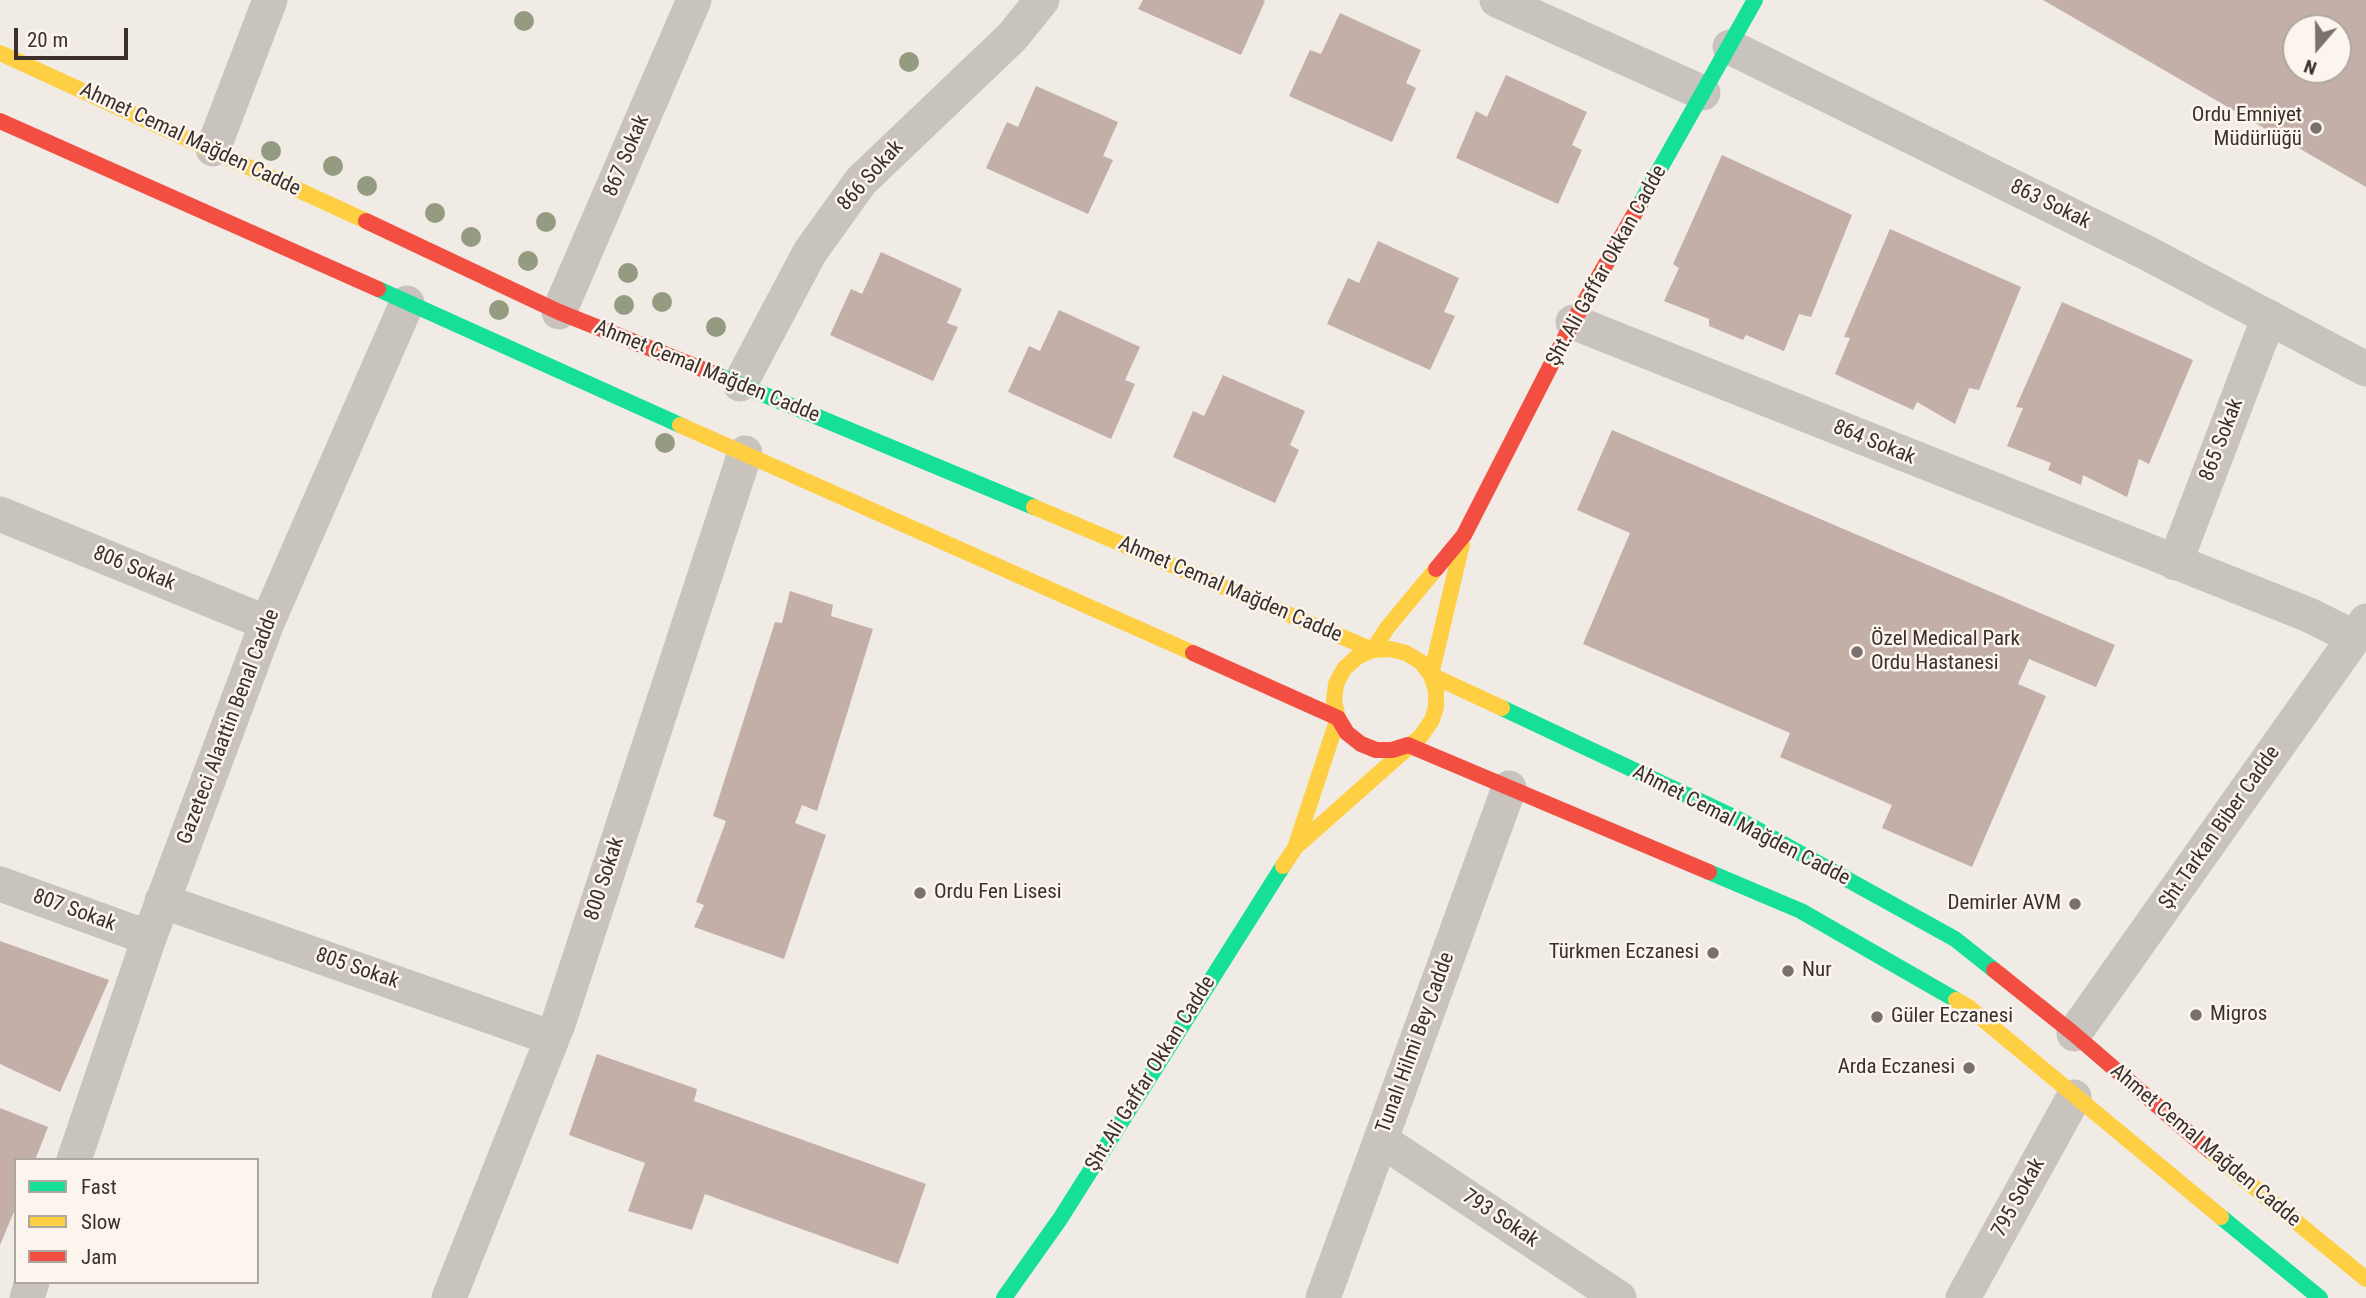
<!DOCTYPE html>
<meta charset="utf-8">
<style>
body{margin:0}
#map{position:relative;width:2366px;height:1298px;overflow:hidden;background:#f0ebe5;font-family:"Roboto Condensed",sans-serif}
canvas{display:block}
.legend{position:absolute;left:14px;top:1158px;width:245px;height:126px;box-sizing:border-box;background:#fbf5ee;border:2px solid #aea6a0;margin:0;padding:9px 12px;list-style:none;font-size:21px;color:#3b302b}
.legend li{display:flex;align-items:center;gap:14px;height:35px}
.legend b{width:35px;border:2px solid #aea6a0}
.north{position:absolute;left:2282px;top:14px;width:70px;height:70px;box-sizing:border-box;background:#fbf5ee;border:2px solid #aea6a0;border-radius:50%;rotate:200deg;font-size:19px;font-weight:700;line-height:28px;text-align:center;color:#3b302b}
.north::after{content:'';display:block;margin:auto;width:24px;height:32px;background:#7a716c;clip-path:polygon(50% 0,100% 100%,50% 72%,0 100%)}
.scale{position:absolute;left:14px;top:28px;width:114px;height:32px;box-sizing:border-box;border:4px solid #3b302b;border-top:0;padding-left:9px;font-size:21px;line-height:24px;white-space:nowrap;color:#3b302b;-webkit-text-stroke:5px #fbf5ee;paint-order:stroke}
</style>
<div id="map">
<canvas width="2366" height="1298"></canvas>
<ul class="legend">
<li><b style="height:9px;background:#16e098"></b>Fast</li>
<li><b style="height:9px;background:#ffcf43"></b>Slow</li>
<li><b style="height:9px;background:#f24e42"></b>Jam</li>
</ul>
<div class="north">N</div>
<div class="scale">20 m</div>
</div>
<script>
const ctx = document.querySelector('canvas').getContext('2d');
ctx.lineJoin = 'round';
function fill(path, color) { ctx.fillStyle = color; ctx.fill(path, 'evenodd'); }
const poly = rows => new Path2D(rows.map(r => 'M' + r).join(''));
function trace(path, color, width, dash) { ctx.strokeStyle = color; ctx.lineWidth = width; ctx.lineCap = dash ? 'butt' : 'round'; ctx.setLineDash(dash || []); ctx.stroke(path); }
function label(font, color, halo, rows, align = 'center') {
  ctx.font = font + ' "Roboto Condensed",sans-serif'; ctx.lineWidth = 5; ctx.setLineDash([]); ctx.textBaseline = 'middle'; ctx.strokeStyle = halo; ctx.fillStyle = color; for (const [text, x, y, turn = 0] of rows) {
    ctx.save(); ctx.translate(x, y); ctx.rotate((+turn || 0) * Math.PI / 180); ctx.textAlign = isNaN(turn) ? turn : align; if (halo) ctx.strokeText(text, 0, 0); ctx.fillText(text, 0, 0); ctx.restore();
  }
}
fill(poly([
 [1143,0,1263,0,1265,1,1241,55,1138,9],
 [2043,0,2366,0,2366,187],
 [2296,28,2338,28,2338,70,2296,70],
 [1340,13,1421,50,1406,83,1416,88,1392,142,1289,96,1310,50,1321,54],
 [1506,75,1587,112,1572,145,1582,150,1558,204,1456,158,1476,111,1487,117],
 [1036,86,1118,122,1103,156,1113,160,1088,214,986,168,1007,122,1018,127],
 [1722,155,1852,215,1811,317,1799,314,1784,351,1746,335,1743,340,1709,326,1709,319,1664,301,1679,268,1673,264],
 [1890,229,2021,287,1979,390,1969,388,1955,424,1917,402,1913,410,1835,374,1850,338,1844,337],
 [1378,241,1459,278,1444,312,1455,316,1430,370,1327,324,1348,278,1359,283],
 [881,252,962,289,947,323,958,327,933,381,830,335,851,289,862,294],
 [2062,302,2193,360,2149,464,2139,459,2127,497,2083,475,2081,485,2048,470,2051,463,2007,446,2023,408,2016,407],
 [1059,310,1140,347,1125,380,1135,384,1111,439,1008,392,1029,346,1040,351],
 [1223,375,1305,411,1290,445,1299,450,1275,503,1173,457,1193,411,1204,416],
 [1612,430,2115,645,2096,687,2029,659,2018,684,2046,696,1972,867,1882,828,1892,805,1780,757,1790,733,1583,644,1630,533,1577,510],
 [790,591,833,605,831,616,873,629,817,811,802,805,795,823,826,835,784,959,694,927,704,905,696,902,726,821,713,816,775,622,782,623],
 [0,941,109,980,60,1092,0,1064],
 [597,1054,697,1089,694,1101,926,1184,898,1264,705,1194,692,1230,628,1211,645,1163,569,1135],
 [0,1108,48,1127,35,1160,16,1160,16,1207,0,1245]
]), '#c3afa7');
trace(poly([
 [1497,0,1703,93],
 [1730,47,2145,252,2366,369],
 [213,149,270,0],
 [559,312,694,0],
 [1573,322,2309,615,2355,638],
 [740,384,810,252,861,181,1012,37,1042,0],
 [0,514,267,623],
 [2175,563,2269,317],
 [0,884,149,938],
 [162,901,552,1038],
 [2074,1034,2366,621],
 [1381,1140,1619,1298],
 [74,1160,149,938,267,623,407,303],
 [27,1298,32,1282],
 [449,1298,558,1024,745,453],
 [1323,1298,1509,788],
 [1963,1298,2074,1097]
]), '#c9c3be', 35);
trace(poly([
 [1640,204,1755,0],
 [378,289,680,425],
 [717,375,1034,507],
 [1502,708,1740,820,1955,939,1994,970],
 [1709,872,1801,911,1956,1000],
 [2221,1217,2320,1298],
 [1004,1298,1060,1219,1283,866]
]), '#16e098', 16);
trace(poly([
 [0,53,366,221],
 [680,425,1193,653],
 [1034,507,1373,650,1390,649,1406,653,1421,662,1431,675,1502,708],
 [1297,846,1421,736,1432,720,1436,707,1436,691,1431,675,1462,544],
 [1283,866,1295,848,1338,718,1334,701,1336,684,1344,669,1357,657,1373,650,1387,628,1436,569],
 [1956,1000,1967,1006,2221,1217],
 [2210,1151,2366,1279]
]), '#ffcf43', 16);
trace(poly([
 [0,121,378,289],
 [366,221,559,312,717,375],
 [1436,569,1464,535,1573,322,1640,204],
 [1193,653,1338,718,1347,733,1361,744,1376,750,1392,750,1408,745,1709,872],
 [1994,970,2074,1034,2210,1151]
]), '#f24e42', 16);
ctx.fillStyle = '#959b80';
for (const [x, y] of [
 [524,21],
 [909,62],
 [271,151],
 [333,166],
 [367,186],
 [435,213],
 [546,222],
 [471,237],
 [528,261],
 [628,273],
 [662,302],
 [624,305],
 [499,310],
 [716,327],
 [665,443]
]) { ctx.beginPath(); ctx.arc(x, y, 10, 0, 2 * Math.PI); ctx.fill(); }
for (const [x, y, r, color] of [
 [2316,128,7,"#7a716c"],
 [1857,652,7,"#7a716c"],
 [920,893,7,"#7a716c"],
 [2075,904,7,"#7a716c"],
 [1713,953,7,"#7a716c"],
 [1788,971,7,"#7a716c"],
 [2196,1015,7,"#7a716c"],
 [1877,1017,7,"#7a716c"],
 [1969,1068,7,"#7a716c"]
]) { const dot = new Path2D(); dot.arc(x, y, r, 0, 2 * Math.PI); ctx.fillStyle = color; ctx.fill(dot); trace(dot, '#fbf5ee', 2.5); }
label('21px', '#3b302b', '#fbf5ee', [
 ["Ordu Emniyet",2302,116,"right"],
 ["Müdürlüğü",2302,140,"right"],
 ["Özel Medical Park",1871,640],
 ["Ordu Hastanesi",1871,664],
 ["Ordu Fen Lisesi",934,893],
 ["Demirler AVM",2061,904,"right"],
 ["Türkmen Eczanesi",1699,953,"right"],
 ["Nur",1802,971],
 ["Migros",2210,1015],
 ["Güler Eczanesi",1891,1017],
 ["Arda Eczanesi",1955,1068,"right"]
], 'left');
label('21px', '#3b302b', '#fbf5ee', [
 ["Ahmet Cemal Mağden Cadde",190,140,25],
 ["867 Sokak",627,156,-67],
 ["866 Sokak",871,176,-48],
 ["863 Sokak",2050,205,26],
 ["Şht.Ali Gaffar Okkan Cadde",1607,266,-61],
 ["Ahmet Cemal Mağden Cadde",707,372,22],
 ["865 Sokak",2222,440,-69],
 ["864 Sokak",1874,443,22],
 ["806 Sokak",134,569,22],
 ["Ahmet Cemal Mağden Cadde",1230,590,23],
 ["Gazeteci Alaattin Benal Cadde",229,727,-69],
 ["Ahmet Cemal Mağden Cadde",1741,826,27],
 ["Şht.Tarkan Biber Cadde",2220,828,-55],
 ["800 Sokak",605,879,-72],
 ["807 Sokak",74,911,20],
 ["805 Sokak",357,969,19],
 ["Tunalı Hilmi Bey Cadde",1416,1043,-70],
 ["Şht.Ali Gaffar Okkan Cadde",1151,1074,-58],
 ["Ahmet Cemal Mağden Cadde",2205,1146,40],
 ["795 Sokak",2019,1198,-61],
 ["793 Sokak",1500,1219,34]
]);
</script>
